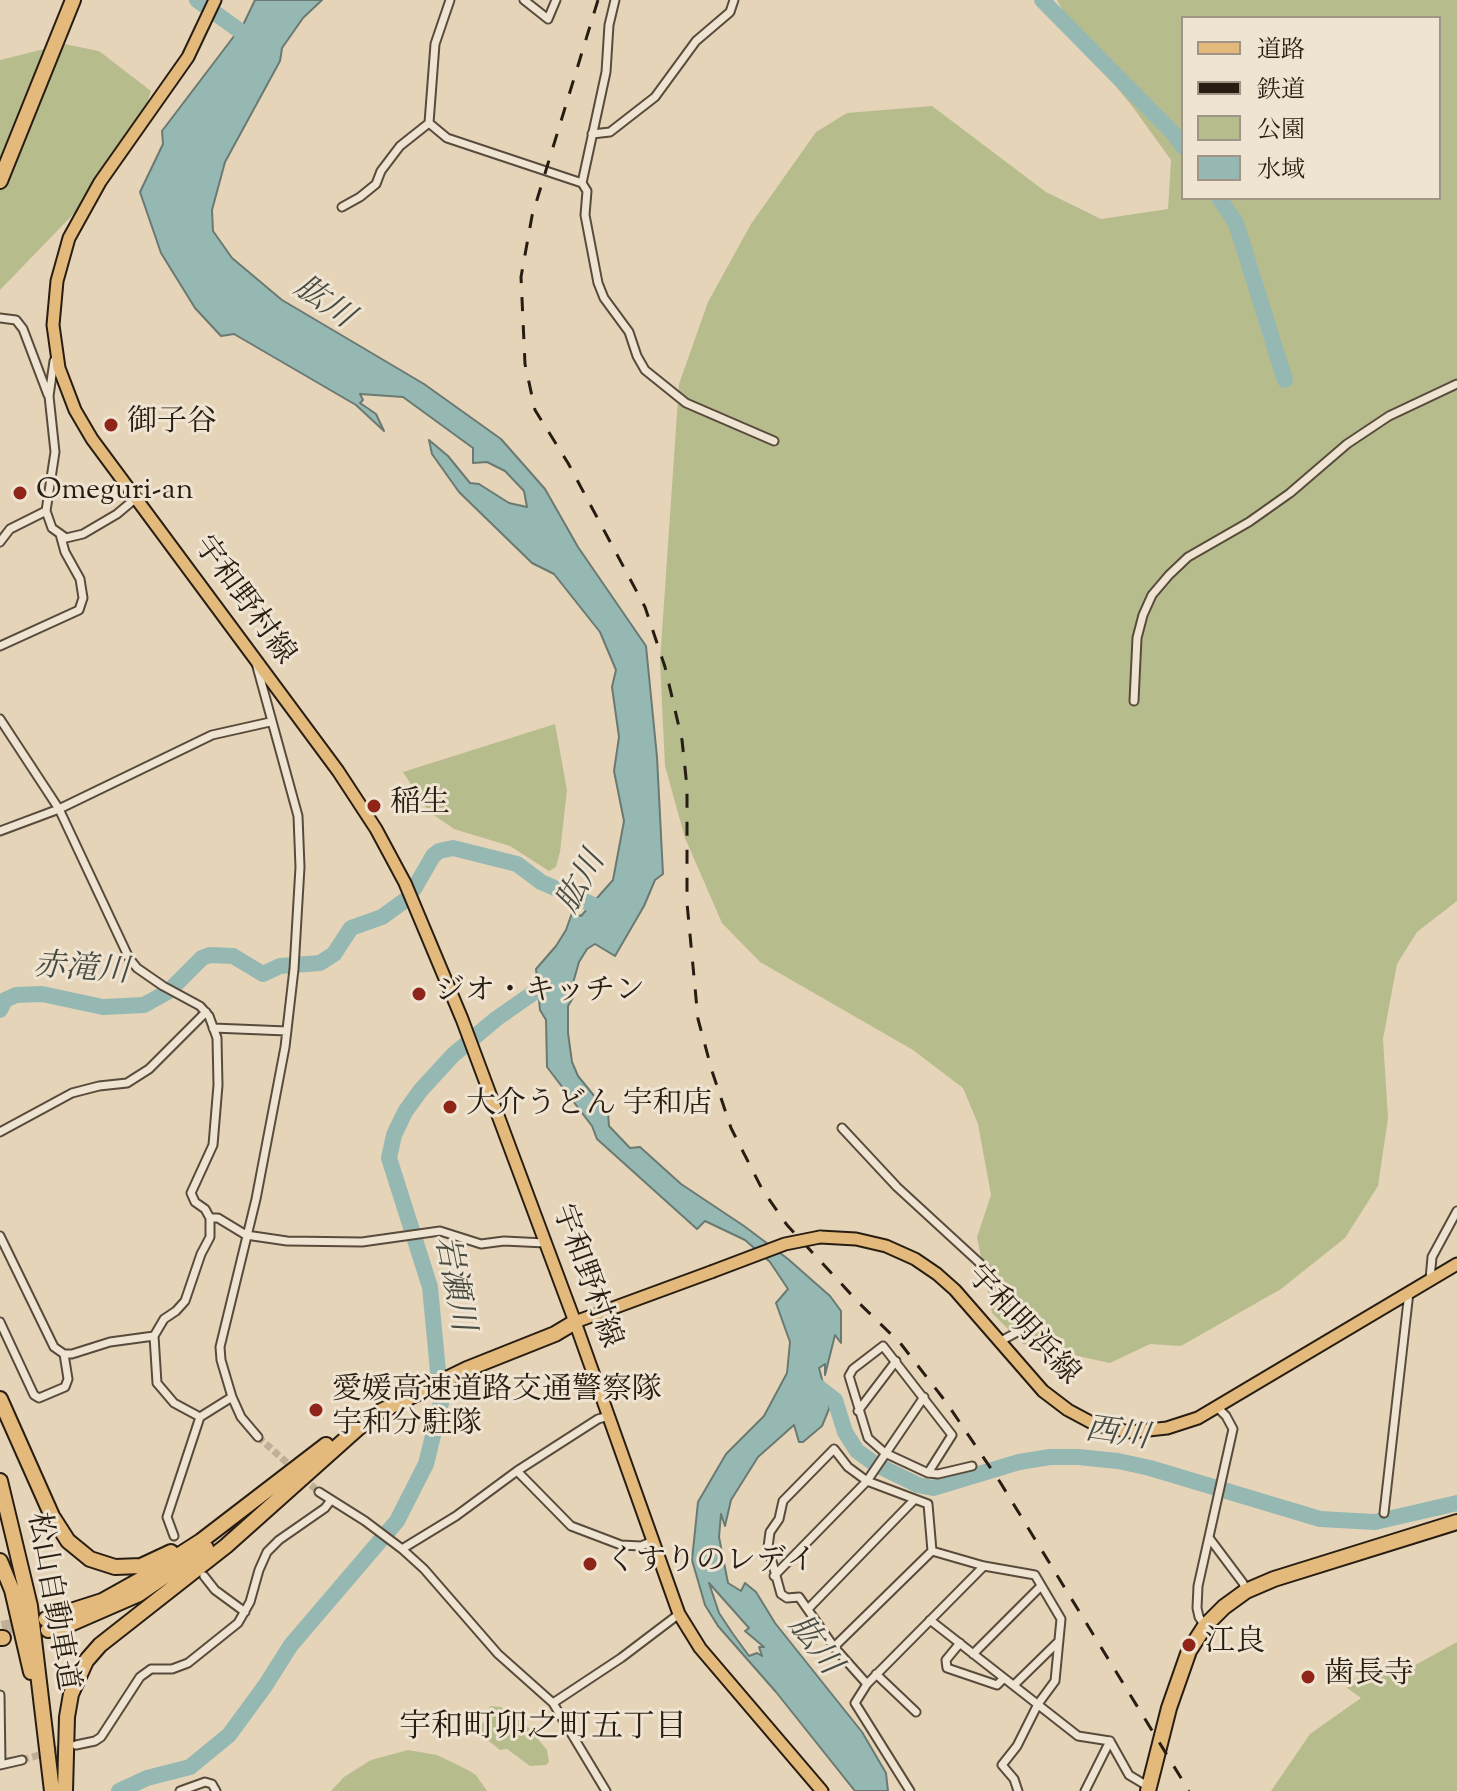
<!DOCTYPE html>
<meta charset="utf-8">
<style>
body{margin:0}
#map{position:relative;width:1457px;height:1791px;overflow:hidden;background:#e6d4b8;font-family:"Sorts Mill Goudy","Noto Serif JP",serif}
canvas{display:block}
.legend{position:absolute;left:1181px;top:16px;width:260px;height:184px;box-sizing:border-box;background:#efe3d1;border:2px solid #9f9485;margin:0;padding:10px 14px;list-style:none;font-size:24px;color:#281d12}
.legend li{display:flex;align-items:center;gap:16px;height:40px}
.legend b{width:40px;border:2px solid #9f9485}
</style>
<div id="map">
<canvas width="1457" height="1791"></canvas>
<ul class="legend">
<li><b style="height:10px;background:#e3ba7c"></b>道路</li>
<li><b style="height:10px;background:#281d12"></b>鉄道</li>
<li><b style="height:22px;background:#b7bc8d"></b>公園</li>
<li><b style="height:22px;background:#96b8b3"></b>水域</li>
</ul>
</div>
<script>
const ctx = document.querySelector('canvas').getContext('2d');
ctx.lineJoin = 'round';
function fill(path, color) { ctx.fillStyle = color; ctx.fill(path, 'evenodd'); }
const poly = rows => new Path2D(rows.map(r => 'M' + r).join(''));
function trace(path, color, width, dash) { ctx.strokeStyle = color; ctx.lineWidth = width; ctx.lineCap = dash ? 'butt' : 'round'; ctx.setLineDash(dash || []); ctx.stroke(path); }
function label(font, color, halo, rows, align = 'center') {
  ctx.font = font + ' "Sorts Mill Goudy","Noto Serif JP",serif'; ctx.lineWidth = 6; ctx.setLineDash([]); ctx.textBaseline = 'middle'; ctx.strokeStyle = halo; ctx.fillStyle = color; for (const [text, x, y, turn = 0] of rows) {
    ctx.save(); ctx.translate(x, y); ctx.rotate((+turn || 0) * Math.PI / 180); ctx.textAlign = isNaN(turn) ? turn : align; if (halo) ctx.strokeText(text, 0, 0); ctx.fillText(text, 0, 0); ctx.restore();
  }
}
fill(poly([
 [1057,0,1457,0,1457,901,1417,932,1397,964,1383,1039,1388,1118,1378,1186,1345,1238,1281,1289,1181,1346,1150,1344,1110,1363,1023,1344,992,1313,977,1237,991,1195,978,1124,963,1088,913,1050,760,962,722,923,685,838,665,766,660,661,679,384,708,302,751,224,816,132,847,113,932,106,1046,192,1101,219,1168,209,1171,160,1132,106,1080,43],
 [1183,18,1439,18,1439,198,1183,198],
 [64,44,99,51,151,91,136,136,86,201,0,290,0,60],
 [555,724,567,790,560,852,556,867,549,871,510,846,454,829,428,811,403,772],
 [1457,1642,1457,1791,1271,1791,1310,1734,1361,1698,1347,1688,1351,1679,1377,1677,1410,1668],
 [490,1706,501,1707,529,1728,547,1750,549,1762,546,1765,530,1766,507,1749,500,1750,475,1730,483,1723],
 [408,1750,437,1755,468,1770,476,1775,487,1791,331,1791,344,1777,371,1760]
]), '#b7bc8d');
const water = poly([
 [255,0,322,0,303,18,282,48,280,61,225,162,212,210,213,231,232,258,282,300,424,384,501,439,545,489,578,547,646,646,657,757,663,874,655,880,644,906,615,956,595,944,587,949,579,962,573,983,574,996,568,1006,568,1033,572,1062,578,1076,608,1113,609,1126,630,1148,640,1147,681,1184,744,1226,788,1259,830,1296,841,1311,841,1343,835,1335,825,1375,825,1364,819,1368,824,1387,831,1394,829,1409,822,1426,803,1442,799,1442,794,1425,758,1457,731,1500,725,1526,721,1514,719,1537,728,1583,741,1591,745,1583,756,1592,775,1623,862,1732,886,1773,888,1791,855,1791,776,1692,718,1626,705,1605,692,1560,698,1502,726,1454,764,1416,787,1373,790,1342,776,1303,788,1289,770,1262,745,1240,705,1221,697,1229,597,1139,592,1126,547,1067,546,1020,540,1010,536,969,556,946,566,930,572,913,581,916,613,880,624,821,614,771,619,737,612,687,616,670,600,632,554,574,532,563,459,492,432,454,429,440,448,456,470,483,479,484,509,503,527,507,524,491,505,471,487,462,473,463,473,448,403,397,360,394,363,400,360,403,376,414,384,431,356,405,234,334,221,336,195,308,161,253,140,192,163,144,162,131,244,23,255,0],
 [709,1583,749,1628,745,1631,764,1647,759,1647,762,1656,757,1653,749,1656,733,1634,719,1613,709,1583]
]);
fill(water, '#96b8b3');
trace(water, '#6a7a73', 2);
trace(poly([
 [197,0,254,41],
 [1042,0,1174,134,1183,147],
 [1219,198,1236,223,1285,380],
 [414,889,433,856,439,851,453,848,517,864,541,882,605,910],
 [0,1010,5,1000,16,995,42,994,103,1007,144,1005,169,991,202,958,210,955,233,956,263,974,280,966,320,963,334,954,351,928,382,917,404,901],
 [817,1386,835,1400,845,1432,857,1451,875,1464,918,1485,933,1488,1019,1462,1050,1457,1078,1457,1118,1461,1150,1468,1320,1519,1375,1522,1457,1503],
 [119,1791,147,1778,190,1767,229,1735,265,1686,291,1645,397,1521,426,1464,441,1403,430,1287,389,1158,394,1135,405,1112,420,1091,453,1055,496,1019,556,977]
]), '#96b8b3', 16);
trace(poly([
 [258,1437,294,1469],
 [303,1478,319,1492],
 [22,1760,66,1747]
]), '#c0af97', 7, [7, 3.5]);
trace(poly([
 [2,1628,29,1623]
]), '#c0af97', 14, [14, 7]);
const street = poly([
 [450,0,435,44,429,123,447,138,582,183],
 [524,0,548,19,556,0],
 [615,0,609,25,606,72,582,183,587,191,585,215,598,283,604,298,629,332,637,356,645,370,686,403,774,441],
 [592,134,610,132,655,97,696,41,730,12,734,0],
 [342,207,360,197,376,184,381,171,400,146,429,123],
 [0,318,16,320,23,329,48,395],
 [54,361,49,396,55,452,46,511,52,528,66,538,83,534,117,514,136,498],
 [0,542,10,529,46,511],
 [0,646,79,610,83,598,80,579,65,552,60,534],
 [256,663,298,816,300,867,294,969,285,1047,256,1199,220,1347,221,1360,232,1397,241,1417,258,1437],
 [1134,701,1137,638,1143,615,1152,595,1169,575,1188,557,1249,522,1290,493,1347,444,1389,416,1457,384],
 [0,719,59,809,129,958,137,968,163,986,200,1006,209,1016,217,1038,218,1085,213,1145,191,1193,195,1202,205,1209,210,1218,210,1237,201,1254,185,1301,176,1311,164,1319,154,1336,157,1383,174,1403,200,1417],
 [0,831,59,809,212,735,270,722],
 [213,1028,287,1031],
 [842,1128,897,1187,984,1267,1015,1304,1021,1330,999,1342],
 [0,1132,72,1093,99,1086,127,1083,149,1069,206,1012],
 [210,1218,218,1218,246,1235,287,1241,362,1242,440,1231,481,1244,504,1241,545,1243],
 [0,1236,54,1347,64,1354,72,1354,110,1342,154,1336],
 [1430,1279,1432,1257,1457,1211],
 [0,1322,34,1395,39,1398,65,1387,68,1379,64,1354],
 [858,1411,896,1361],
 [517,1471,571,1526,621,1545,641,1546,653,1541],
 [928,1473,952,1435,883,1346,853,1369,849,1376,868,1438,885,1453,928,1473,938,1474,972,1466],
 [319,1492,365,1521,402,1549,424,1569,498,1654,553,1703,606,1791],
 [1384,1513,1409,1292],
 [174,1536,167,1517,200,1417,232,1397],
 [1210,1539,1243,1583,1246,1591],
 [402,1549,456,1516,517,1471,598,1419,609,1416],
 [204,1576,215,1590,245,1612],
 [774,1576,867,1481,924,1397],
 [808,1609,914,1500],
 [930,1620,1078,1736,1110,1741],
 [1205,1626,1199,1617,1197,1608,1198,1586,1233,1429,1226,1416,1217,1407],
 [960,1643,946,1660,947,1668,997,1685,1004,1678],
 [834,1647,932,1551],
 [973,1654,1041,1586],
 [876,1674,916,1712],
 [867,1684,834,1647,799,1597,787,1598,781,1594,768,1547,770,1532,779,1519,783,1501,834,1449,848,1467,867,1481,928,1504,932,1551,984,1566,1035,1575,1061,1619,1055,1681,1038,1704,1017,1746,1002,1765,1014,1779,1018,1791],
 [1014,1685,1058,1642],
 [0,1695,1,1764],
 [553,1703,621,1658,679,1614],
 [1110,1741,1129,1775,1149,1787],
 [76,1745,95,1741,101,1737,140,1677,151,1669,172,1669,188,1663,238,1623,250,1602,259,1570,267,1552,279,1540,325,1508,331,1500],
 [0,1765,22,1760],
 [180,1791,205,1782,212,1784,216,1791],
 [910,1791,855,1703,867,1684,984,1566],
 [1085,1791,1110,1741]
]);
const primary = poly([
 [215,0,188,57,100,182,69,238,57,281,53,325,59,368,75,410,92,439,338,771,376,829,405,883,462,1019,575,1322,679,1614,700,1648,822,1791],
 [820,1237,856,1239,886,1246,915,1259,937,1274,955,1290,1043,1391,1068,1410,1096,1425,1130,1432,1167,1428,1198,1418,1457,1264],
 [575,1322,711,1272]
]);
const highway = poly([
 [0,181,73,0],
 [0,1399,52,1516,68,1541,90,1559,115,1567,141,1566,171,1552],
 [0,1481,30,1606,52,1791],
 [0,1561,12,1590,31,1672],
 [46,1619,102,1601,145,1577,201,1541,326,1445],
 [48,1630,70,1624,139,1594,206,1548],
 [0,1638,3,1638],
 [65,1791,67,1717,71,1694,86,1661,100,1645,226,1546,357,1429,379,1412,467,1369,555,1334,575,1322],
 [1148,1791,1169,1708,1189,1651,1205,1626,1224,1607,1246,1591,1274,1579,1457,1522]
]);
trace(street, '#584b3c', 11);
trace(primary, '#281d12', 15);
trace(highway, '#281d12', 18);
trace(street, '#efe3d1', 7);
trace(primary, '#e3ba7c', 11);
trace(highway, '#e3ba7c', 14);
trace(poly([
 [598,0,532,216,521,277,525,364,535,410,568,463,645,607,665,667,682,740,687,787,687,903,698,1019,712,1071,731,1128,762,1189,787,1225,859,1303,901,1344,946,1402,1000,1482,1189,1791]
]), '#281d12', 3, [14, 14]);
const primaryBridge = poly([
 [711,1272,785,1244,820,1237]
]);
trace(primaryBridge, '#281d12', 15, []);
trace(primaryBridge, '#e3ba7c', 11);
for (const [x, y, r, color] of [
 [111,425,8,"#8f2418"],
 [20,493,8,"#8f2418"],
 [374,806,8,"#8f2418"],
 [419,994,8,"#8f2418"],
 [450,1107,8,"#8f2418"],
 [316,1410,8,"#8f2418"],
 [590,1564,8,"#8f2418"],
 [1189,1645,8,"#8f2418"],
 [1308,1677,8,"#8f2418"]
]) { const dot = new Path2D(); dot.arc(x, y, r, 0, 2 * Math.PI); ctx.fillStyle = color; ctx.fill(dot); trace(dot, '#efe3d1', 3); }
label('30px', '#281d12', '#efe3d1', [
 ["御子谷",127,425],
 ["Omeguri-an",36,493],
 ["稲生",390,806],
 ["ジオ・キッチン",435,994],
 ["大介うどん 宇和店",466,1107],
 ["愛媛高速道路交通警察隊",332,1393],
 ["宇和分駐隊",332,1427],
 ["くすりのレデイ",606,1564],
 ["江良",1205,1645],
 ["歯長寺",1324,1677]
], 'left');
label('30px', '#281d12', '#efe3d1', [
 ["宇和野村線",242,602,54],
 ["宇和野村線",584,1277,70],
 ["宇和明浜線",1021,1327,47],
 ["松山自動車道",50,1602,80]
]);
label('italic 32px', '#494c42', '#efe3d1', [
 ["肱川",322,305,35],
 ["肱川",584,884,-61],
 ["赤滝川",81,972,4],
 ["岩瀬川",451,1284,79],
 ["西川",1117,1437,8],
 ["肱川",812,1647,53]
]);
label('32px', '#281d12', '#efe3d1', [
 ["宇和町卯之町五丁目",543,1731]
]);
</script>
